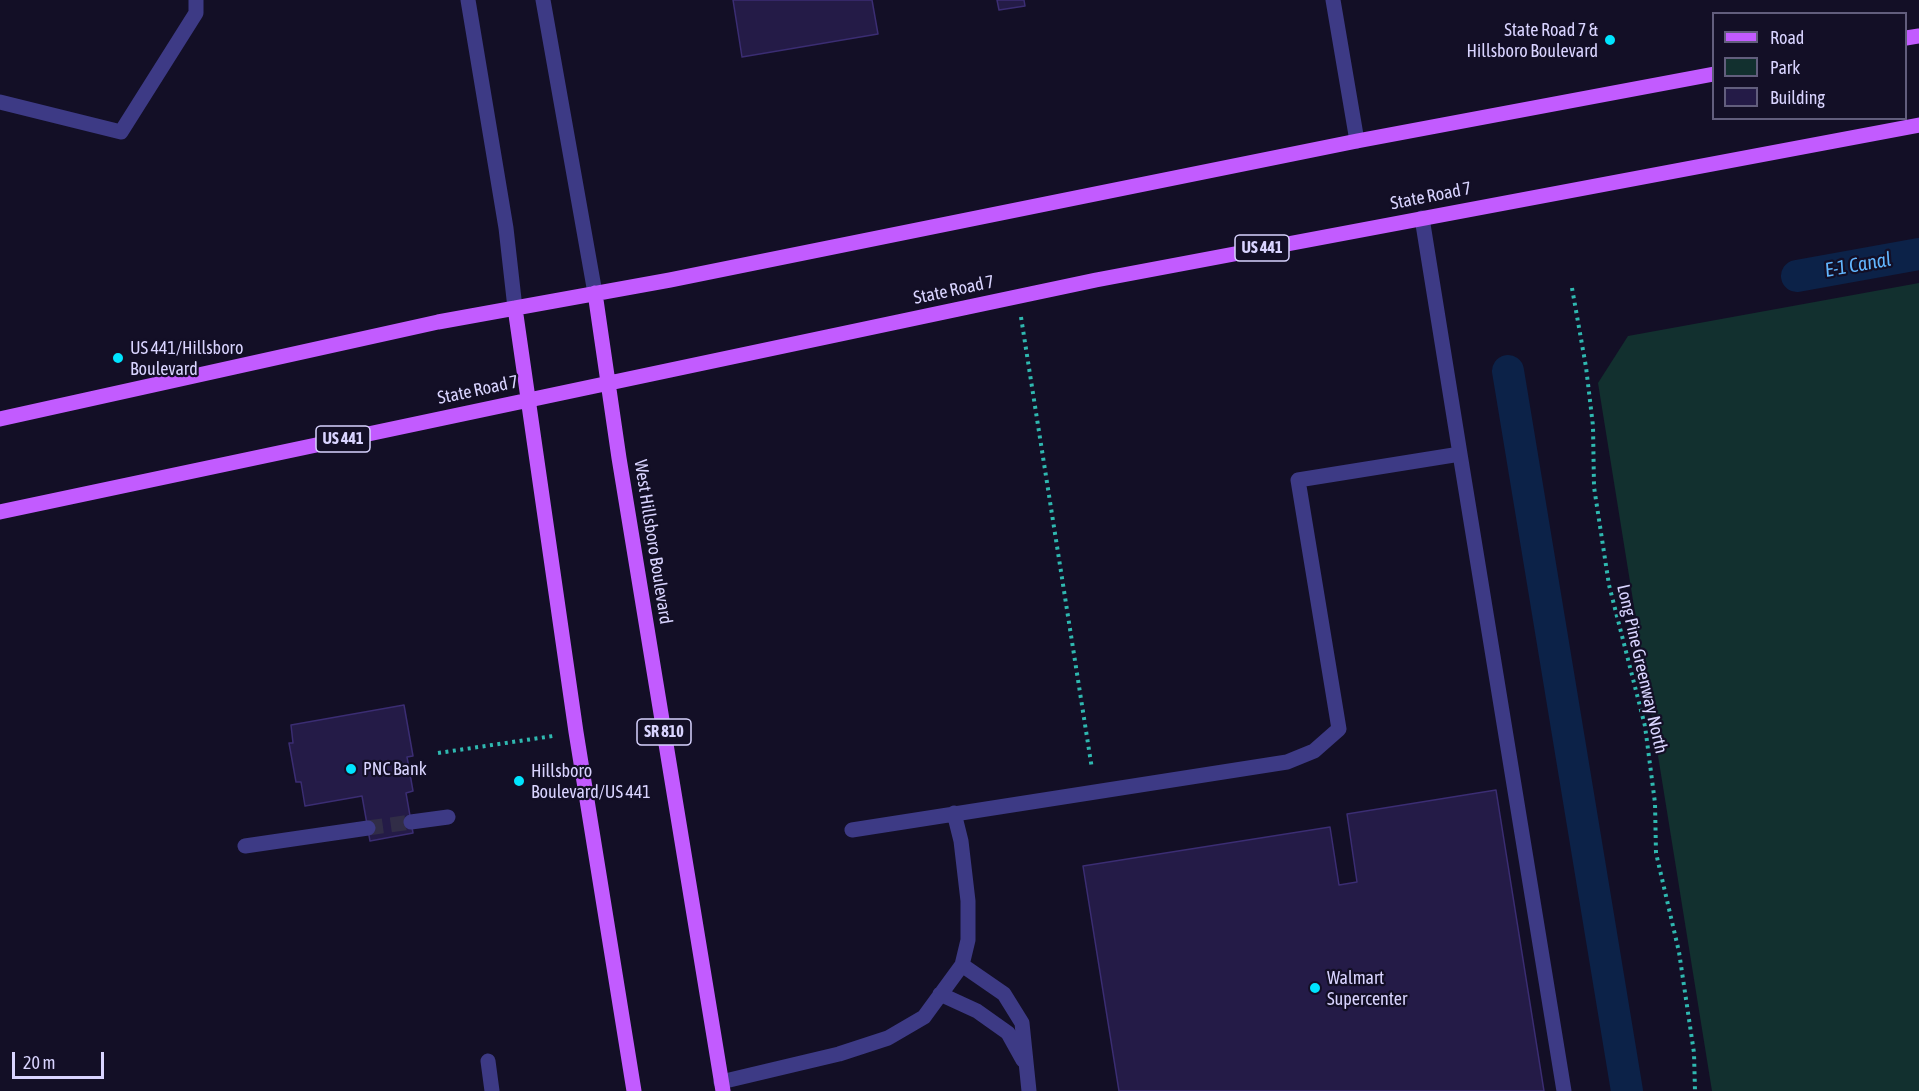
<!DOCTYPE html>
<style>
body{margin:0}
#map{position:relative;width:1919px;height:1091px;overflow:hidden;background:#130f26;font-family:"Asap Condensed",sans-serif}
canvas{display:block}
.legend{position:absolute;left:1712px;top:12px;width:195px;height:108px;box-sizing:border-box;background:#130f26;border:2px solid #625e7d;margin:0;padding:8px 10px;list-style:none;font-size:18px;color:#d9d4ff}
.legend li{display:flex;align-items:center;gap:12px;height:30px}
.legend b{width:30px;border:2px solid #625e7d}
.scale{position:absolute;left:12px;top:1052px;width:92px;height:27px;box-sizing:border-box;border:3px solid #d9d4ff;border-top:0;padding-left:8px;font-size:18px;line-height:21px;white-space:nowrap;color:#d9d4ff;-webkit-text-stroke:4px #130f26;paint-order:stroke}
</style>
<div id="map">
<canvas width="1919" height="1091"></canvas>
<ul class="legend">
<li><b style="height:8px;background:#c25bff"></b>Road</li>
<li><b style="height:16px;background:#12302f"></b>Park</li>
<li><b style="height:16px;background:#241b47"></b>Building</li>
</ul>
<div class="scale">20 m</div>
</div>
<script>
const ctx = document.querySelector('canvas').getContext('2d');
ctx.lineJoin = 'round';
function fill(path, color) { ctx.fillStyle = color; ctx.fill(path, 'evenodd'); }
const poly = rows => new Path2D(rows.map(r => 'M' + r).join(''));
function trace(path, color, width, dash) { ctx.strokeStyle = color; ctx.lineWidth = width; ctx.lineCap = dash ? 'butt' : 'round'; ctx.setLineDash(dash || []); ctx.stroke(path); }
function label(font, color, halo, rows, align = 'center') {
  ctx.font = font + ' "Asap Condensed",sans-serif'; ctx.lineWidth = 4.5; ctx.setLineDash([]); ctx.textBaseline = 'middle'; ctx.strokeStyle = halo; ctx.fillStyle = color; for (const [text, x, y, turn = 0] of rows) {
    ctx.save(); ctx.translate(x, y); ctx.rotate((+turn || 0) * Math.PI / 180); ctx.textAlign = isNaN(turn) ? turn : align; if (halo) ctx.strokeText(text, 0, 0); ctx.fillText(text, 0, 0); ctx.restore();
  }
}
fill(poly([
 [1919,283,1919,1091,1712,1091,1598,383,1628,336]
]), '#12302f');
trace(poly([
 [1797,276,1919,254],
 [1508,371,1627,1091]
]), '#0c2248', 32);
const building = poly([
 [733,0,872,0,878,34,742,57,733,0],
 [997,0,1024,0,1025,6,999,10,997,0],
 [404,705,413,756,407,757,413,791,406,793,413,833,370,841,362,796,305,806,301,782,296,782,289,743,293,743,291,725,404,705],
 [1496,790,1544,1091,1119,1091,1083,866,1330,827,1339,885,1357,882,1347,814,1496,790]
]);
fill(building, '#241b47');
trace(building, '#3b2d73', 1.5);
trace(poly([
 [368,828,411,822]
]), '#312d47', 15, [15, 8]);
trace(poly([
 [1572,288,1586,367,1593,426,1594,487,1609,585,1645,726,1655,803,1656,853,1679,952,1694,1053,1695,1091],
 [1021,317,1092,769],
 [438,753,553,736]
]), '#2fb8b0', 4, [3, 4.5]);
trace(poly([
 [468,0,506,228,515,308],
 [543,0,595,293],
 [1333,0,1357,141],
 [0,102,121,132,196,13,196,0],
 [1460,454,1564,1091],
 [411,822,448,817],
 [852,830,1287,762,1314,751,1339,729,1298,480,1460,454,1422,218],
 [245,846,368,828],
 [962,965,1004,994,1022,1023,1029,1091],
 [940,994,977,1011,1008,1033,1023,1060],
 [488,1061,492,1091],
 [721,1082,839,1054,888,1038,924,1017,962,965,968,940,968,901,961,841,954,813]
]), '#3d3a85', 15);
trace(poly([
 [1906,38,1919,36],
 [595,293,619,458,723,1091],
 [515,308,576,732,634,1091],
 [0,419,438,322,670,280,1357,141,1714,74],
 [0,512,1096,280,1919,125]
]), '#c25bff', 15);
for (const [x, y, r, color] of [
 [1610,40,6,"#00e5ff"],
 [118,358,6,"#00e5ff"],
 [351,769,6,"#00e5ff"],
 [519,781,6,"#00e5ff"],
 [1315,988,6,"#00e5ff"]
]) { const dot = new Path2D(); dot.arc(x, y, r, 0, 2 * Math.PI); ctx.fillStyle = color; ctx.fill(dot); trace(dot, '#130f26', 2); }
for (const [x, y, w] of [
 [1262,248,54],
 [343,439,54],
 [664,732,54]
]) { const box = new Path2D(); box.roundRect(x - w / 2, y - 13, w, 26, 4.5); ctx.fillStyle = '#130f26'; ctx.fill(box); trace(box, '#d9d4ff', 1.5); }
label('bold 16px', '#d9d4ff', null, [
 ["US 441",1262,248],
 ["US 441",343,439],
 ["SR 810",664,732]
]);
label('18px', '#d9d4ff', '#130f26', [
 ["State Road 7 &",1598,30,"right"],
 ["Hillsboro Boulevard",1598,51,"right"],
 ["US 441/Hillsboro",130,348],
 ["Boulevard",130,369],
 ["PNC Bank",363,769],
 ["Hillsboro",531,771],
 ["Boulevard/US 441",531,792],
 ["Walmart",1327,978],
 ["Supercenter",1327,999]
], 'left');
label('18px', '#d9d4ff', '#130f26', [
 ["State Road 7",1431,196,-11],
 ["State Road 7",954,290,-12],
 ["State Road 7",478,390,-12],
 ["West Hillsboro Boulevard",653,542,81],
 ["Long Pine Greenway North",1642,669,77]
]);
label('italic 20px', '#62b6ff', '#130f26', [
 ["E-1 Canal",1858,265,-10]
]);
</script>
